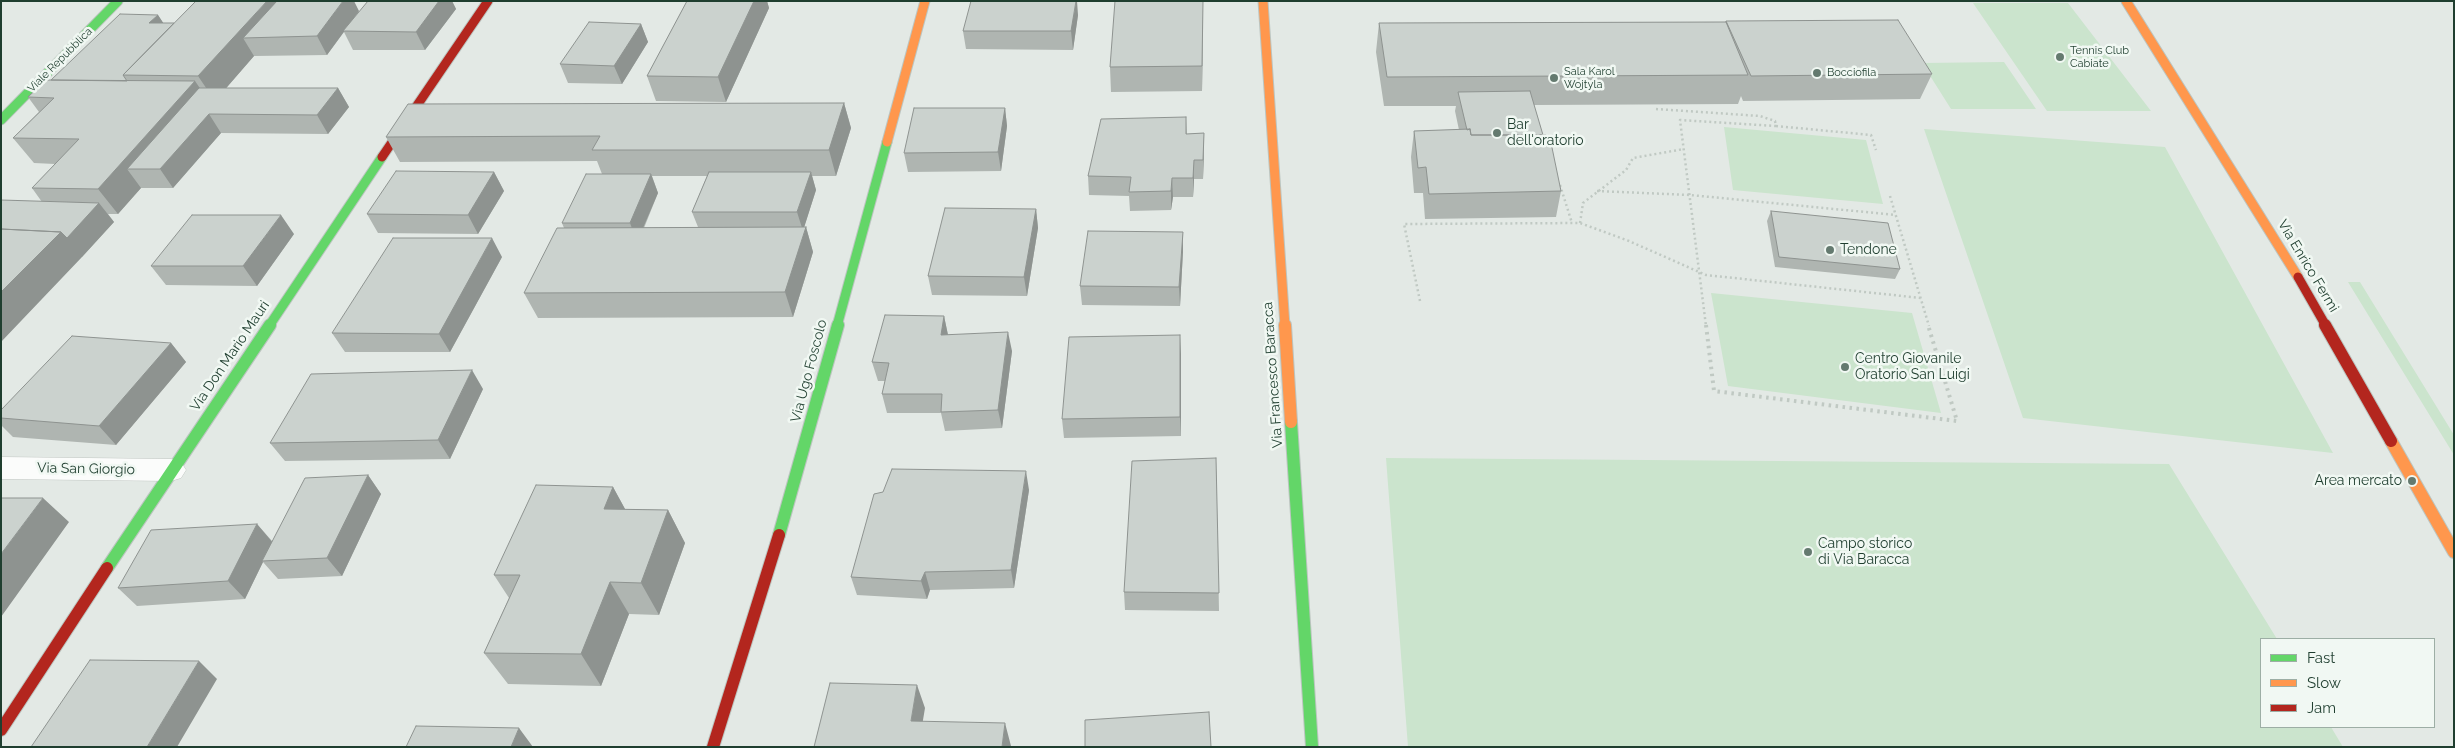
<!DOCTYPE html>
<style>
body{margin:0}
#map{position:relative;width:2455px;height:748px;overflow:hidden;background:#e3e9e5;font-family:Raleway,sans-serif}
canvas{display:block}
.frame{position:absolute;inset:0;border:2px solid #1f3e2f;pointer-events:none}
.legend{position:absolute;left:2260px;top:638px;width:175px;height:90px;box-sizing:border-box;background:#f1f8f3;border:1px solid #9daea5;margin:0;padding:6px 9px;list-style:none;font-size:15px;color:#1f3e2f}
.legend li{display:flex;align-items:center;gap:10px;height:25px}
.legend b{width:25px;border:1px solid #9daea5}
</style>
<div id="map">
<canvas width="2455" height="748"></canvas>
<div class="frame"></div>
<ul class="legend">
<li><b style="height:6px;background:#63d668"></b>Fast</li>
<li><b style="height:6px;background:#ff974d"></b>Slow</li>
<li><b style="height:6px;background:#b3261e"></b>Jam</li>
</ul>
</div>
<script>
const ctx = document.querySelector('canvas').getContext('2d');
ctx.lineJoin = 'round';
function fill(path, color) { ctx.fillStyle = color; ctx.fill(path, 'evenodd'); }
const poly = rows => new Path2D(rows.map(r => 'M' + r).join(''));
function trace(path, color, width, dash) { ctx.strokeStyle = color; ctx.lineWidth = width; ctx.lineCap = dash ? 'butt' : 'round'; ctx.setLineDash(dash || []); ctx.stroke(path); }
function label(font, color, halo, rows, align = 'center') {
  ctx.font = font + ' Raleway,sans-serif'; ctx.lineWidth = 5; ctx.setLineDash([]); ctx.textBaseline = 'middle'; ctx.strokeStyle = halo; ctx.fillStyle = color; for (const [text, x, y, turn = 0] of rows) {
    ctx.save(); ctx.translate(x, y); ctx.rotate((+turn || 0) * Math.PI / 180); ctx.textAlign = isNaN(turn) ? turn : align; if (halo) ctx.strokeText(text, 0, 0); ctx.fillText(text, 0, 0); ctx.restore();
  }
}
fill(poly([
 [1973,3,2068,3,2151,111,2047,111],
 [2004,62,2036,109,1951,109,1922,63],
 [1724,127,1866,140,1883,204,1733,190],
 [1924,129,2165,147,2333,453,2023,418],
 [2348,282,2360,282,2454,435,2454,455],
 [1711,293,1912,313,1941,413,1728,386],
 [1386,458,2169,464,2277,639,2261,639,2261,727,2331,727,2343,747,1408,747]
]), '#cbe4cd');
const street = poly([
 [1,457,171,459,181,462,186,470,181,478,171,481,1,479,1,457]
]);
const fastFar1 = poly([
 [1,120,118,1],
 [269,326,382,157],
 [837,326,887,142]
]);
const fast = poly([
 [1291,422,1312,747],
 [779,535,838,325],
 [107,568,270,325]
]);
const slowFar1 = poly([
 [1263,1,1285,326],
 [2126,1,2298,277],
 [887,142,925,1]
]);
const slow = poly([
 [1285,325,1291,422],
 [2391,441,2454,552]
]);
const jamFar1 = poly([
 [382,157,488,1],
 [2298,277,2326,326]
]);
const jam = poly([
 [2325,325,2391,441],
 [1,730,107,568],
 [713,747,779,535]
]);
trace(street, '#c0c6c2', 1);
trace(fastFar1, '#bcc5c0', 11);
trace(fast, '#bcc5c0', 14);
trace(slowFar1, '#bcc5c0', 11);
trace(slow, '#bcc5c0', 14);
trace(jamFar1, '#bcc5c0', 11);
trace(jam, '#bcc5c0', 14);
trace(poly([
 [1656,109,1760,116,1775,121,1776,126,1680,120,1706,326],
 [1776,126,1871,135,1876,150],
 [1560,185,1572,223],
 [1597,191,1690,195,1896,215],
 [1890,196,1929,326],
 [1580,223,1583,203,1626,170,1633,158,1684,149],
 [1420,301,1404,224,1580,223,1629,241,1706,275,1921,298]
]), '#c0c9c3', 2.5, [2, 3]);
trace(poly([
 [1706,325,1714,391,1957,421,1928,325]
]), '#c0c9c3', 4, [2.5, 4.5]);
fill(street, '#fbfcfb');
trace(fastFar1, '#63d668', 9);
trace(fast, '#63d668', 12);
trace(slowFar1, '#ff974d', 9);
trace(slow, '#ff974d', 12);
trace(jamFar1, '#b3261e', 9);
trace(jam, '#b3261e', 12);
fill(poly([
 [368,1,452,1,456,9,425,50,353,50,344,32,327,55,254,56,226,88,338,88,349,107,328,134,221,133,173,188,141,188,118,214,108,214,114,222,82,257,42,202,32,188,55,164,34,163,13,138,39,112,28,97,158,15,163,23,174,23,359,11,353,20],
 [687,1,767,1,769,8,726,102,656,101,647,76],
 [1078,15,1073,50,966,49,963,31],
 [1203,20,1202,91,1111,92,1110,67],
 [1726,21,1932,74,1920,99,1743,101,1741,96,1738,104,1534,105,1543,135,1561,191,1556,217,1425,219,1423,193,1414,193,1411,157,1414,131,1459,130,1455,111,1456,106,1384,106,1376,52,1379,23,1725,22],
 [641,24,648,42,622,84,568,83,560,64],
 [844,103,851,128,836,176,812,176,816,190,804,227,806,227,813,252,793,317,538,318,524,293,564,228,562,223,602,174,597,161,400,162,386,137],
 [652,176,707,176,692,212,698,227,644,228,658,193],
 [1005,108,1007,126,1001,171,908,172,904,153],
 [1186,117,1187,134,1204,133,1203,179,1194,179,1193,197,1173,197,1171,210,1130,211,1129,196,1089,195,1088,176],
 [494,172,504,191,478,234,378,233,367,214],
 [1036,209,1038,228,1027,296,932,295,928,276],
 [1771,211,1900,269,1895,279,1775,267,1767,221],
 [1183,232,1183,251,1180,306,1082,305,1080,286],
 [294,234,257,286,166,285,151,266],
 [502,257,450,352,345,352,332,333],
 [944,316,948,335,1012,351,1002,428,945,431,941,413,887,413,882,394,885,381,878,381,872,362],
 [171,343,186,362,116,445,13,437,1,425,1,410],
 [1181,354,1181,436,1064,438,1062,419],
 [483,389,450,459,285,461,270,443],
 [1216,458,1219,611,1125,610,1124,592],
 [368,475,381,494,342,576,278,579,263,562,245,599,137,606,118,588,257,524,272,541],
 [613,487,625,509,668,510,685,543,659,615,629,614,601,686,508,684,484,653,509,598,494,575],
 [1029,490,1014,588,930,590,927,599,857,595,851,577]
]), '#afb5b1');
fill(poly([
 [267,1,296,1,243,38,254,56,215,101,198,76],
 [343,1,354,1,359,11,327,55,317,36],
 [439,1,452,1,456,9,425,50,416,32],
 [754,1,767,1,769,8,726,102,718,77],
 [1076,1,1077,1,1078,15,1073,50,1071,31],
 [1203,1,1203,20,1202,91,1202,66],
 [158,15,170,33,149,23],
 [641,24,648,42,622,84,614,66],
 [195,81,212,106,127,169,141,188,118,214,98,189],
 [338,88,349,107,328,134,317,115],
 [844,103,851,128,836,176,829,150],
 [1005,108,1007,126,1001,171,998,152],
 [209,114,221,133,173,188,160,169],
 [1204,133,1204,152,1203,179,1203,160],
 [1194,160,1194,179,1193,197,1193,178],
 [494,172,504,191,478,234,468,215],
 [811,172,816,190,803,231,797,212],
 [651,174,658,193,637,242,630,223],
 [1172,178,1173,197,1171,210,1171,191],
 [99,203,114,222,82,257,1,342,1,292,61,232],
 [1036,209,1038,228,1027,296,1024,277],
 [281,215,294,234,257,286,243,266],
 [806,227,813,252,793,317,785,292],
 [1183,232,1183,251,1180,306,1179,287],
 [492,238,502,257,450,352,439,334],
 [944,316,948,335,941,335],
 [1008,332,1012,351,1002,428,998,410],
 [1180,335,1181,354,1181,436,1180,417],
 [171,343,186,362,116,445,99,426],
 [472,370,483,389,450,459,438,440],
 [1026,471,1029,490,1014,588,1011,570],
 [368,475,381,494,342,576,327,558],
 [613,487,631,520,604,509],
 [43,498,69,522,1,617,1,554],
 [668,510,685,543,659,615,641,583],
 [257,524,273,543,262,561,263,562,245,599,228,581],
 [925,572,930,590,927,599,921,581],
 [610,582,629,614,601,686,581,654],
 [199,661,217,679,177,747,147,747],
 [917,685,925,708,919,744,911,721],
 [1005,723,1011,746,1010,747,1002,747],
 [519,728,533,747,511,747]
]), '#8e9390');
const building = poly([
 [196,1,267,1,198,76,123,75,196,1],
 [277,1,343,1,317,36,243,38,277,1],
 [368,1,439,1,416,32,343,31,368,1],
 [687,1,754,1,718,77,647,76,687,1],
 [971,1,1076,1,1071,31,963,31,971,1],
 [1115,1,1203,1,1202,66,1110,67,1115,1],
 [120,14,158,15,149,23,174,23,123,75,127,81,51,80,120,14],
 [1898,20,1932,74,1751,76,1726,21,1898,20],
 [589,22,641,24,614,66,560,64,589,22],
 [1726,22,1748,75,1387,77,1379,23,1726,22],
 [46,80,195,81,98,189,32,188,79,139,13,138,54,98,28,97,46,80],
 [199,88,338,88,317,115,209,114,160,169,127,169,199,88],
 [1530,91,1543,135,1471,135,1470,129,1467,130,1458,92,1530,91],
 [844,103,829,150,592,150,600,136,386,137,408,104,844,103],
 [914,108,1005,108,998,152,904,153,914,108],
 [1186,117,1186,134,1204,133,1203,160,1194,160,1193,178,1172,178,1171,191,1129,192,1131,177,1088,176,1101,119,1186,117],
 [1470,129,1471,135,1546,135,1550,138,1561,191,1429,194,1426,167,1418,168,1414,131,1470,129],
 [396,171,494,172,468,215,367,214,396,171],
 [709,172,811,172,797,212,692,212,709,172],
 [586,174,651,174,630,223,562,223,586,174],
 [1,200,99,203,67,238,61,232,1,229,1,200],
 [945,208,1036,209,1024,277,928,276,945,208],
 [1771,211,1888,223,1900,269,1779,257,1771,211],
 [192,215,281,215,243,266,151,266,192,215],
 [806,227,785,292,524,293,557,228,806,227],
 [1,229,61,232,1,292,1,229],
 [1088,231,1183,232,1179,287,1080,286,1088,231],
 [393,238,492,238,439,334,332,333,393,238],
 [885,315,944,316,941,335,1008,332,998,410,941,412,942,394,882,394,889,363,872,362,885,315],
 [1180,335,1180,417,1062,419,1069,337,1180,335],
 [72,336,171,343,99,426,1,418,1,410,72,336],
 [472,370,438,440,270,443,311,374,472,370],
 [1216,458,1219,593,1124,592,1132,461,1216,458],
 [892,469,1026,471,1011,570,925,572,921,581,851,577,874,494,883,492,892,469],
 [368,475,327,558,262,561,305,478,368,475],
 [536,485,613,487,604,509,668,510,641,583,610,582,581,654,484,653,520,575,494,575,536,485],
 [1,498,43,498,1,554,1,498],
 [257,524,228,581,118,588,151,530,257,524],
 [90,660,199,661,147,747,31,747,90,660],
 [830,683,917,685,911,721,1005,723,1002,747,814,747,830,683],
 [1209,712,1211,747,1085,747,1085,720,1209,712],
 [416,726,519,728,511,747,406,747,416,726]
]);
fill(building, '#cbd2ce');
trace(building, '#8e9390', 1);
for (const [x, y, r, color] of [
 [2060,57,5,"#647a6f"],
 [1817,73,5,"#647a6f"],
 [1554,78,5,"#647a6f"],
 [1497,133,5,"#647a6f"],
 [1830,250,5,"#647a6f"],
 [1845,367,5,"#647a6f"],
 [2412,481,5,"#647a6f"],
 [1808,552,5,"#647a6f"]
]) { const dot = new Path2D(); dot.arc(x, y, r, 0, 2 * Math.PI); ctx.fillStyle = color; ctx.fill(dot); trace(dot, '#f1f8f3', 2); }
label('11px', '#1f3e2f', '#f1f8f3', [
 ["Tennis Club",2070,51],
 ["Cabiate",2070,64],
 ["Sala Karol",1564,72],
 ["Wojtyla",1564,85],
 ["Bocciofila",1827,73]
], 'left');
label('11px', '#1f3e2f', '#f1f8f3', [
 ["Viale Repubblica",60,60,-45]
]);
label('14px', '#1f3e2f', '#f1f8f3', [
 ["Bar",1507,125],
 ["dell'oratorio",1507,141],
 ["Tendone",1840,250],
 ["Centro Giovanile",1855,359],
 ["Oratorio San Luigi",1855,375],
 ["Area mercato",2402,481,"right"],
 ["Campo storico",1818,544],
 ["di Via Baracca",1818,560]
], 'left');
label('14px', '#1f3e2f', '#f1f8f3', [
 ["Via Enrico Fermi",2308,266,59],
 ["Via Don Mario Mauri",230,356,-56],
 ["Via Ugo Foscolo",809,371,-75],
 ["Via Francesco Baracca",1273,375,-94],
 ["Via San Giorgio",86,469,1]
]);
</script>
